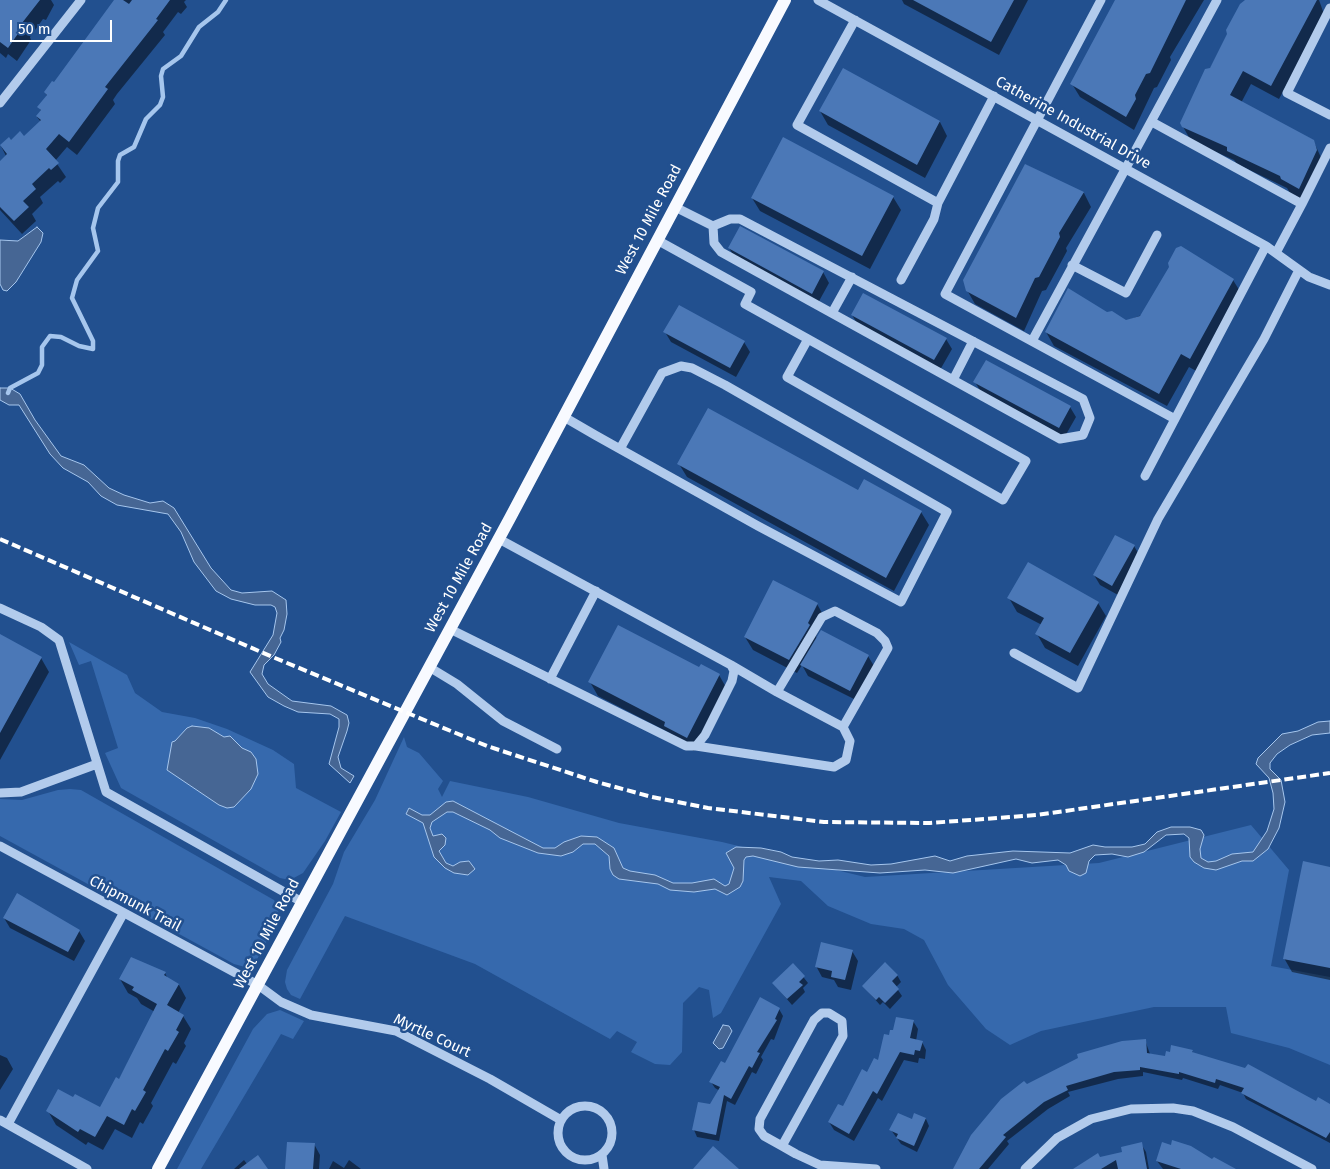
<!DOCTYPE html>
<style>
body{margin:0}
#map{position:relative;width:1330px;height:1169px;overflow:hidden;background:#22508f;font-family:"Fira Sans",sans-serif}
canvas{display:block}
.scale{position:absolute;left:10px;top:20px;width:102px;height:22px;box-sizing:border-box;border:2px solid #fff;border-top:0;padding-left:6px;font-size:15px;line-height:18px;white-space:nowrap;color:#fff;-webkit-text-stroke:4px #22508f;paint-order:stroke}
</style>
<div id="map">
<canvas width="1330" height="1169"></canvas>
<div class="scale">50 m</div>
</div>
<script>
const ctx = document.querySelector('canvas').getContext('2d');
ctx.lineJoin = 'round';
function fill(path, color) { ctx.fillStyle = color; ctx.fill(path, 'evenodd'); }
const poly = rows => new Path2D(rows.map(r => 'M' + r).join(''));
function trace(path, color, width, dash) { ctx.strokeStyle = color; ctx.lineWidth = width; ctx.lineCap = dash ? 'butt' : 'round'; ctx.setLineDash(dash || []); ctx.stroke(path); }
function label(font, color, halo, rows, align = 'center') {
  ctx.font = font + ' "Fira Sans",sans-serif'; ctx.lineWidth = 5; ctx.setLineDash([]); ctx.textBaseline = 'middle'; ctx.strokeStyle = halo; ctx.fillStyle = color; for (const [text, x, y, turn = 0] of rows) {
    ctx.save(); ctx.translate(x, y); ctx.rotate((+turn || 0) * Math.PI / 180); ctx.textAlign = isNaN(turn) ? turn : align; if (halo) ctx.strokeText(text, 0, 0); ctx.fillText(text, 0, 0); ctx.restore();
  }
}
fill(poly([
 [69,642,127,675,135,693,162,712,195,718,227,729,273,750,294,764,296,788,341,812,325,841,303,873,290,880,280,878,121,788,105,753,118,748,91,661,79,665],
 [404,737,407,747,419,753,443,781,438,789,442,797,450,781,528,797,619,823,722,842,865,877,1099,863,1251,825,1289,870,1271,966,1330,977,1330,1065,1289,1048,1231,1033,1226,1007,1154,1007,1041,1031,1010,1045,986,1029,948,985,924,940,904,929,871,924,828,906,801,881,769,877,781,904,721,1013,713,1018,709,990,699,987,683,1003,682,1052,670,1065,655,1064,631,1052,637,1042,617,1031,610,1039,475,964,345,916,300,999,291,995,287,989,285,982,287,970,333,884,344,852,375,800],
 [70,789,81,790,274,900,278,908,279,919,255,963,245,967,234,964,0,836,0,799,22,800,58,790],
 [280,1010,304,1021,293,1039,281,1034,201,1169,177,1169,253,1029,267,1014]
]), '#3669ad');
const water = poly([
 [37,227,43,233,41,242,16,282,7,291,3,290,0,284,0,240,18,241,37,227],
 [0,388,10,388,20,394,35,420,61,456,84,465,109,488,124,495,150,503,163,501,174,508,211,568,231,590,242,593,272,591,286,600,287,614,284,630,280,638,281,642,274,655,264,665,262,674,268,684,292,701,331,706,347,715,349,723,347,731,338,757,341,768,354,776,350,783,329,764,339,727,339,719,330,714,298,712,284,706,268,697,250,672,273,635,277,613,275,607,271,605,255,605,231,599,216,591,194,562,181,532,168,514,117,505,101,496,88,482,63,468,50,454,19,405,9,405,0,400,0,388],
 [1330,721,1330,733,1312,735,1290,745,1277,754,1270,763,1270,769,1281,780,1285,802,1279,828,1268,849,1253,861,1242,861,1216,870,1204,868,1194,862,1190,857,1189,838,1184,834,1166,835,1144,852,1128,857,1112,854,1095,855,1089,861,1086,873,1080,876,1069,871,1066,865,1058,860,1032,863,1016,859,953,873,925,870,880,873,798,867,753,856,746,857,744,860,743,881,740,887,727,895,715,889,694,892,670,890,658,884,619,879,613,875,610,869,609,856,595,844,583,844,573,852,561,856,538,853,500,838,490,830,453,812,447,812,432,822,430,828,433,836,442,834,446,838,445,845,439,851,446,863,453,866,460,862,469,861,475,869,468,875,454,873,445,868,434,857,423,823,406,814,409,808,422,815,430,815,446,802,453,801,543,848,555,848,564,842,581,836,597,837,614,848,623,868,630,871,655,875,673,883,692,883,714,879,725,886,729,884,734,868,726,853,736,847,761,848,781,852,792,857,819,861,838,860,871,865,891,864,935,856,950,861,967,856,1013,851,1070,853,1093,845,1105,847,1132,847,1145,844,1157,832,1171,827,1190,827,1201,830,1204,835,1200,849,1201,858,1208,862,1216,861,1232,854,1253,852,1267,831,1274,809,1273,793,1269,778,1256,764,1258,758,1282,734,1298,731,1318,722,1330,721],
 [192,726,209,728,224,737,230,736,242,748,251,752,256,759,258,774,251,789,234,807,227,808,219,805,167,770,172,742,175,741,187,728,192,726],
 [723,1025,729,1026,732,1031,723,1048,719,1049,713,1043,723,1025]
]);
fill(water, '#466694');
trace(water, '#a6c6ed', 1);
fill(poly([
 [0,0,51,0,54,5,46,20,43,19,30,37,31,40,17,61,8,54,6,58,0,53],
 [116,0,186,0,184,2,187,7,181,14,178,12,163,32,165,35,117,94,113,100,115,104,77,155,67,147,55,161,66,177,60,183,58,181,40,197,43,203,32,214,36,221,22,234,0,210,0,163,6,156,1,146,24,138,41,122,37,117,41,111,39,107,47,96,45,92,54,84],
 [902,0,1028,0,999,55,904,4],
 [1116,0,1204,0,1170,57,1171,60,1157,87,1154,88,1134,130,1080,97,1072,84],
 [1247,0,1319,0,1324,14,1279,99,1251,84,1241,103,1313,140,1324,164,1307,202,1290,193,1287,188,1237,164,1234,160,1191,141,1181,123],
 [843,70,940,122,947,136,925,178,828,125,820,111],
 [1026,165,1084,193,1091,207,1066,248,1067,251,1046,290,1042,291,1024,331,975,304,967,290],
 [893,197,901,210,870,269,760,211,752,198],
 [729,248,823,272,829,283,818,303,735,258],
 [1233,280,1241,293,1198,372,1189,367,1167,406,1054,346,1046,332,1107,314,1126,321],
 [852,315,946,339,952,349,940,370,858,325],
 [665,332,744,342,750,352,736,377,671,342],
 [975,382,1070,407,1076,417,1064,438,981,392],
 [679,464,858,492,921,512,929,525,894,591,687,477],
 [1134,546,1140,556,1118,595,1100,585,1094,575],
 [1009,598,1098,603,1106,616,1078,666,1045,648,1037,634,1042,625,1017,612],
 [817,604,825,618,816,636,817,639,868,656,874,666,856,700,808,676,802,665,797,673,753,650,745,637],
 [0,635,41,658,49,672,0,760],
 [719,675,727,689,694,751,673,739,670,733,598,696,590,682],
 [1330,868,1330,980,1292,972,1284,958],
 [17,895,79,931,85,941,74,961,10,928,4,918],
 [852,951,858,961,851,990,838,987,834,980,822,977,816,966],
 [793,964,808,983,803,988,805,992,792,1005,773,983],
 [165,973,168,979,179,985,186,998,178,1013,183,1016,191,1029,184,1043,186,1046,176,1064,173,1062,151,1103,153,1106,143,1124,140,1122,132,1138,115,1129,103,1150,88,1142,86,1145,56,1125,48,1111,74,1099,101,1109,119,1080,155,1012,141,1004,137,998,128,993,120,979],
 [897,975,901,982,896,987,902,996,890,1009,883,1002,880,1005,863,986],
 [779,1009,783,1016,774,1040,771,1039,761,1057,763,1060,756,1074,752,1072,735,1105,727,1101,719,1141,697,1137,694,1130,720,1091,715,1088,711,1082],
 [913,1021,918,1029,916,1041,922,1042,926,1050,925,1059,919,1058,918,1063,904,1060,882,1101,878,1098,854,1141,834,1130,829,1122,843,1108,867,1073,879,1062,890,1037],
 [1145,1040,1150,1054,1166,1057,1192,1051,1193,1054,1316,1103,1330,1106,1330,1143,1246,1099,1243,1093,1220,1085,1218,1089,1183,1078,1182,1080,1143,1072,1143,1076,1118,1079,1068,1092,1070,1096,1048,1109,1007,1141,1009,1144,988,1169,954,1169,1027,1086],
 [0,1055,7,1058,13,1069,0,1090],
 [915,1115,926,1119,929,1126,917,1152,901,1144,891,1130,912,1121],
 [314,1144,320,1155,319,1169,289,1169],
 [1141,1144,1146,1152,1149,1169,1079,1169,1100,1158,1124,1153],
 [244,1160,247,1164,266,1169,234,1169],
 [349,1160,361,1169,329,1169,333,1161,344,1168],
 [1157,1161,1212,1161,1233,1169,1163,1169]
]), '#0007');
trace(poly([
 [8,393,10,388,38,373,42,365,42,347,50,336,61,337,79,346,93,349,93,341,72,298,77,280,98,251,93,228,98,208,118,182,118,161,120,155,134,147,146,119,160,105,163,97,161,76,163,69,181,56,199,27,218,12,226,0]
]), '#a6c6ed', 4.5);
fill(poly([
 [0,0,40,0,22,23,24,25,8,48,0,42],
 [114,0,123,0,129,4,132,0,170,0,156,19,158,20,105,87,108,89,69,142,59,134,46,149,59,163,51,170,49,168,32,184,36,189,23,201,29,207,14,221,0,207,0,161,7,154,0,145,9,137,11,140,20,131,24,136,41,120,36,116,41,110,37,107,47,95,44,92,52,81,54,82],
 [913,0,1014,0,991,42],
 [1115,0,1186,0,1150,73,1146,74,1135,95,1136,99,1126,117,1070,84],
 [1245,0,1317,0,1271,86,1243,71,1230,95,1314,140,1317,150,1299,189,1281,179,1280,176,1227,151,1227,147,1182,127,1180,123,1205,69,1210,68,1227,34,1226,30,1240,4],
 [843,68,940,121,917,165,819,111],
 [783,137,894,196,862,256,751,198],
 [1025,164,1084,192,1059,233,1060,237,1039,277,1035,278,1016,318,966,291,963,280],
 [740,226,824,271,812,294,728,248],
 [1181,246,1234,279,1190,359,1181,354,1159,394,1045,332,1068,288,1107,312,1112,311,1126,320,1140,316,1169,267,1168,263,1176,248],
 [863,293,947,338,934,360,851,315],
 [679,305,745,341,730,368,663,332],
 [986,360,1071,406,1059,428,973,382],
 [708,408,858,490,864,479,922,511,886,578,677,464],
 [1115,535,1135,545,1112,586,1093,575],
 [1028,562,1099,602,1070,653,1035,634,1044,618,1007,598],
 [773,580,818,603,808,623,810,625,789,660,744,637],
 [618,625,699,667,701,664,720,674,687,738,664,726,665,722,588,682],
 [821,630,869,655,850,691,800,665],
 [0,634,42,657,0,733],
 [1303,861,1330,867,1330,968,1283,959],
 [17,893,80,930,68,952,3,918],
 [821,942,853,950,845,980,831,977,832,971,815,967],
 [131,957,166,972,164,975,179,984,167,1005,184,1015,176,1030,179,1032,168,1051,165,1049,143,1090,146,1092,135,1111,132,1109,124,1125,107,1116,95,1137,80,1129,78,1132,46,1111,58,1089,73,1097,75,1094,100,1107,116,1077,119,1079,127,1063,157,1004,132,990,134,987,119,979],
 [885,962,898,975,892,981,899,989,885,1003,879,997,876,1000,862,986],
 [793,963,805,976,799,982,803,985,787,999,772,983],
 [760,997,780,1008,775,1019,777,1020,757,1052,760,1053,752,1068,749,1066,731,1099,724,1095,716,1135,692,1130,698,1102,710,1104,720,1087,709,1082,721,1061,725,1063],
 [896,1017,914,1020,910,1038,923,1041,920,1051,915,1050,914,1055,900,1052,877,1094,873,1091,849,1134,828,1122,838,1104,843,1106,862,1069,867,1072,874,1058,878,1060,884,1034,889,1035,890,1030,893,1030],
 [1146,1039,1147,1053,1165,1056,1166,1051,1170,1052,1171,1045,1193,1050,1192,1052,1245,1068,1248,1064,1316,1101,1318,1097,1330,1104,1330,1132,1326,1138,1241,1093,1244,1088,1216,1079,1215,1083,1179,1072,1179,1074,1140,1067,1140,1070,1114,1072,1066,1086,1068,1090,1044,1102,1003,1135,1006,1137,979,1169,953,1169,971,1135,1001,1099,1024,1081,1027,1084,1078,1058,1077,1054,1122,1041],
 [898,1113,912,1119,914,1113,926,1118,914,1146,896,1138,898,1134,889,1130],
 [1172,1140,1191,1146,1212,1159,1214,1157,1236,1169,1181,1169,1156,1161,1162,1142,1171,1145],
 [287,1142,315,1143,313,1169,285,1169],
 [1142,1142,1147,1169,1118,1169,1116,1160,1101,1169,1073,1169,1098,1153,1100,1157,1122,1152,1121,1147],
 [713,1146,739,1169,693,1169],
 [258,1155,268,1169,239,1169]
]), '#4b78b7');
trace(poly([
 [818,0,1266,246,1309,277,1330,285],
 [1101,0,945,294,1175,419],
 [1330,8,1287,93,1330,115],
 [855,20,797,125,938,203,994,96],
 [0,103,81,0],
 [1152,122,1302,204,1276,253],
 [1302,204,1330,148],
 [675,207,713,226,714,243,721,252,1060,439,1083,435,1090,418,1083,399,740,219,730,219,713,226],
 [657,240,751,292,745,304,808,339,1026,461,1003,500,787,377,808,339],
 [1072,265,1126,293,1157,235],
 [901,280,934,219,938,203],
 [832,313,852,277],
 [1032,341,1217,0],
 [953,380,973,341],
 [564,417,595,435,620,449,758,526,901,602,947,512,725,385,692,368,681,366,662,373,620,449],
 [1145,476,1266,246],
 [0,608,41,627,59,640,106,792,302,902],
 [450,629,686,746,696,746,705,735,732,681,734,671,731,665,499,539],
 [1014,653,1078,688,1158,519,1264,339,1299,270],
 [429,667,457,684,503,721,557,749],
 [550,679,596,591],
 [777,692,822,617,835,611,877,633,885,641,888,648,843,727],
 [696,746,834,767,846,760,850,741,843,727,777,692,731,665],
 [0,793,21,792,97,764],
 [0,846,258,985,281,1002,311,1015,396,1031,490,1079,561,1120],
 '558 1133a27 27 0 1 1 54 0a27 27 0 1 1-54 0Z',
 [0,1120,87,1169],
 [8,1124,123,914],
 [782,1146,843,1036,842,1021,829,1013,822,1013,814,1020,760,1119,759,1129,764,1136,782,1146,796,1154,820,1165,876,1169],
 [602,1155,604,1169],
 [1025,1169,1057,1138,1091,1119,1131,1109,1173,1108,1193,1111,1233,1127,1312,1169]
]), '#b2cbec', 9);
trace(poly([
 [158,1169,510,518,785,0]
]), '#f8faff', 12);
trace(poly([
 [0,539,275,658,487,746,597,782,652,797,708,808,824,822,930,823,1037,815,1330,773]
]), '#fff', 4, [9, 4]);
label('15px', '#fff', '#22508f', [
 ["Catherine Industrial Drive",1073,123,29],
 ["West 10 Mile Road",649,220,-62],
 ["West 10 Mile Road",459,578,-61],
 ["Chipmunk Trail",135,904,28],
 ["West 10 Mile Road",267,934,-62],
 ["Myrtle Court",432,1036,25]
]);
</script>
